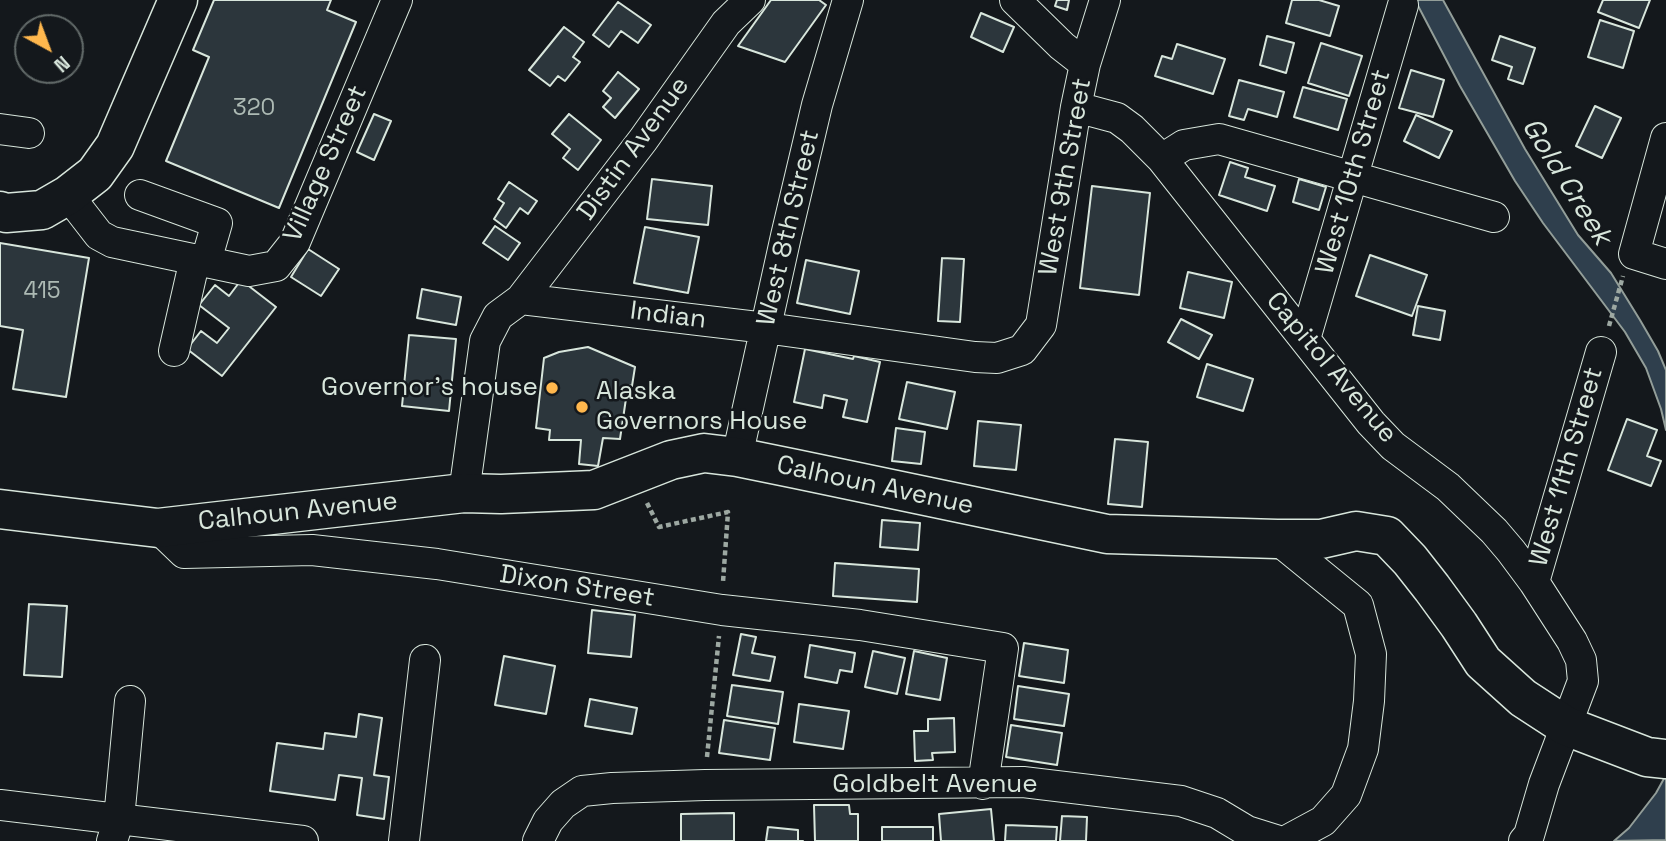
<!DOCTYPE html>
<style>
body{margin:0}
#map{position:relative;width:1666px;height:841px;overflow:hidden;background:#14181c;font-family:"Space Grotesk",sans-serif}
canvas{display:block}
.north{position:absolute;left:14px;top:14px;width:70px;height:70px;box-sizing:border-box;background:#14181c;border:2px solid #626a69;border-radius:50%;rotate:139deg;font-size:19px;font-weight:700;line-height:28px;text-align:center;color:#d8e6dc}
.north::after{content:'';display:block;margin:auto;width:24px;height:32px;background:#ffb74d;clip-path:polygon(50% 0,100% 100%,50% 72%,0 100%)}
</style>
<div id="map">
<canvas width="1666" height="841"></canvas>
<div class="north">N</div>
</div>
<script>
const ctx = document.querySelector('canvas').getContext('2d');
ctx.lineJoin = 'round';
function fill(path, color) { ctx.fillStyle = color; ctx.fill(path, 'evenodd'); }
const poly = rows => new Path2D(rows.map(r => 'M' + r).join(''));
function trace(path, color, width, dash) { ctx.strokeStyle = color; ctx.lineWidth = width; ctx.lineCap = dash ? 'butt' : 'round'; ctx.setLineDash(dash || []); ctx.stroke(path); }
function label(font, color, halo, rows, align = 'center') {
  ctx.font = font + ' "Space Grotesk",sans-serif'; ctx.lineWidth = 5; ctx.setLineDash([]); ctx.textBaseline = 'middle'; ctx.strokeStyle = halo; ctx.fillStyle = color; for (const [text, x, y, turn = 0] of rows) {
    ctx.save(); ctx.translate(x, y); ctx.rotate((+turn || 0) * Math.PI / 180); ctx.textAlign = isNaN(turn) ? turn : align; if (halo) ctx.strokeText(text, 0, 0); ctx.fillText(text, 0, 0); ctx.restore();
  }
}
const water = poly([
 [1415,0,1443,0,1525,149,1578,235,1611,273,1640,320,1658,351,1666,370,1666,430,1661,409,1646,368,1625,332,1543,223,1515,181,1460,86,1415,0],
 [1666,775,1666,840,1614,841,1629,828,1656,793,1666,775]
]);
fill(water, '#2f3f4d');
trace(water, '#939e99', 2);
const building = poly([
 [214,0,331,0,327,10,356,22,279,208,166,161,209,57,193,50,214,0],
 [771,0,819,0,826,5,785,62,738,46,771,0],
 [1057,0,1069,0,1067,10,1055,6,1057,0],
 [1292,0,1319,0,1339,6,1330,36,1286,23,1292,0],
 [1603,0,1650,0,1639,28,1598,12,1603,0],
 [618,2,651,25,638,43,621,31,609,47,593,35,618,2],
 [981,13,1014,27,1003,52,971,37,981,13],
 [1600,20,1634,31,1623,68,1588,57,1600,20],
 [564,27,584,42,573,57,580,62,565,81,558,76,550,86,529,70,564,27],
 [1267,36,1294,43,1286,73,1260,65,1267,36],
 [1500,36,1535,48,1523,84,1508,79,1512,67,1492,60,1500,36],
 [1321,43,1362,56,1349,96,1308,83,1321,43],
 [1177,44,1225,59,1213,94,1155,76,1162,56,1172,59,1177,44],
 [1411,70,1444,80,1433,117,1399,108,1411,70],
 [618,72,639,89,615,118,603,107,611,98,603,91,618,72],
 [1239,80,1284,92,1277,117,1248,109,1244,120,1229,116,1239,80],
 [1303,87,1347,99,1338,130,1294,117,1303,87],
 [1595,106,1621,118,1602,158,1576,146,1595,106],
 [374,114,391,121,374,160,357,152,374,114],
 [569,114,601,140,578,170,563,158,570,149,552,134,569,114],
 [1416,115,1452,131,1439,158,1404,141,1416,115],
 [1230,162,1248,168,1245,177,1275,186,1267,211,1219,195,1230,162],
 [652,179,712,186,708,225,647,219,652,179],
 [1299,179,1326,187,1319,210,1293,202,1299,179],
 [509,182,537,201,528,214,520,208,506,228,494,219,504,203,498,199,509,182],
 [1092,186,1150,193,1139,295,1080,288,1092,186],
 [495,226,520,243,508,260,483,243,495,226],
 [645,227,699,237,688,293,634,283,645,227],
 [0,243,89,258,66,397,13,389,23,330,0,326,0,243],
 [308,249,339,269,321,296,291,277,308,249],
 [1370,255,1427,275,1412,316,1356,296,1370,255],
 [942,258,964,259,960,322,938,321,942,258],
 [806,260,859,271,850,314,797,303,806,260],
 [1188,272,1232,282,1224,318,1180,308,1188,272],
 [241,280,276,307,222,376,187,349,201,331,217,343,229,328,199,305,215,285,229,296,241,280],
 [422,289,461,297,456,325,417,318,422,289],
 [1418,306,1445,311,1440,340,1413,335,1418,306],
 [1181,319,1212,335,1199,359,1168,342,1181,319],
 [409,335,456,339,449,411,402,406,409,335],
 [588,347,635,367,632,386,628,385,620,439,603,438,598,466,579,464,581,440,549,440,550,430,536,428,544,358,559,352,588,347],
 [805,349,853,359,854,356,880,362,867,422,843,417,847,400,824,395,822,408,794,402,805,349],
 [1207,364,1253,379,1243,411,1197,397,1207,364],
 [907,382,955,392,947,429,899,419,907,382],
 [1627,419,1657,430,1647,456,1661,461,1651,486,1608,470,1627,419],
 [978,421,1021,425,1016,470,974,466,978,421],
 [896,428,925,432,921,464,892,461,896,428],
 [1115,439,1148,442,1142,507,1108,504,1115,439],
 [882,520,920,523,918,550,880,547,882,520],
 [835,563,919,569,917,602,833,596,835,563],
 [29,604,67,606,62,677,24,675,29,604],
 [592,610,635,615,631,657,588,653,592,610],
 [741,634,756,637,752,653,775,657,770,681,733,675,741,634],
 [1024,643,1068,650,1064,683,1019,676,1024,643],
 [810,645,855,653,852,672,840,670,837,683,805,677,810,645],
 [873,651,905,658,897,694,865,687,873,651],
 [914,651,947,658,940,700,906,694,914,651],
 [504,656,555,666,546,714,495,705,504,656],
 [732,685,783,692,778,724,727,716,732,685],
 [1018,686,1069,694,1064,726,1014,719,1018,686],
 [590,699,637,708,632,734,585,726,590,699],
 [799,704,849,711,843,749,794,742,799,704],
 [359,714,382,718,374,775,389,777,384,819,357,815,362,778,339,775,335,800,270,791,277,743,323,749,325,733,356,737,359,714],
 [954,718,955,752,932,753,933,760,915,761,914,731,928,731,928,719,954,718],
 [724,720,775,728,770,760,719,753,724,720],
 [1011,725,1062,733,1057,765,1006,757,1011,725],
 [814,805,849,805,850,814,858,814,858,841,815,841,814,805],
 [991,809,994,841,941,841,939,814,991,809],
 [734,813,734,841,681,841,681,814,734,813],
 [1062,816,1087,817,1086,841,1060,841,1062,816],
 [1006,825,1057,827,1056,841,1005,841,1006,825],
 [768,827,798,830,798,841,803,841,766,841,768,827],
 [882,827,933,827,933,841,882,841,882,827]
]);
fill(building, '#2c363c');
trace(building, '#d8e6dc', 2);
const minor = poly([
 [1015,0,1062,46,1085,64],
 [1076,107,1117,118,1132,129,1162,159,1371,423,1393,446,1448,487,1494,531,1511,551,1534,582,1572,641,1581,660,1583,681,1544,784,1529,835,1524,841],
 [0,129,29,133],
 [1666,138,1634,254,1666,264],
 [1162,159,1184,145,1219,139,1494,217],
 [68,195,99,235,112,242,249,271,276,266,295,242,397,0],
 [140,195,217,223,206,261],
 [521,299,643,140,726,23,750,0],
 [1305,339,1403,5],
 [174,351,195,259],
 [737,457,786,236,817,105,848,0],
 [464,493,485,341,498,316,521,299,766,328,975,357,997,358,1022,350,1041,325,1076,107,1085,64,1105,0],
 [158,528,184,553,312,550,437,564,722,610,860,625,1003,648,983,784],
 [1277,539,1358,605,1371,654,1369,701,1363,749,1346,795,1323,821,1286,841],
 [1534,582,1601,352],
 [0,805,303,841],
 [112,841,119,819,130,701],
 [404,841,425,660],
 [538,841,548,821,563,804,582,791,612,788,705,785,1023,782,1181,801,1217,813,1247,831,1279,841]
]);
const major = poly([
 [0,211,6,213,42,210,68,195,95,174,115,146,178,0],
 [0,509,158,528,464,493,501,494,594,490,671,460,704,453,737,457,796,469,1107,534,1277,539,1321,539,1356,531,1387,536,1410,560,1432,588,1459,625,1483,662,1523,698,1566,726,1647,757,1666,759]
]);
trace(minor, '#d8e6dc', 32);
trace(major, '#d8e6dc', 41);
trace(poly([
 [1609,326,1623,276],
 [647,503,659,527,728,512,723,582],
 [707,757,719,636]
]), '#9da8a2', 4.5, [5, 3.5]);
trace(minor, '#14181c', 30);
trace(major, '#14181c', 38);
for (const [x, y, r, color] of [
 [552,388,7,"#ffb74d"],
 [582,407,7,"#ffb74d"]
]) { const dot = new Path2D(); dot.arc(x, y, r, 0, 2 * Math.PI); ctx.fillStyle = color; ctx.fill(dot); trace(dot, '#14181c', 2.5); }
label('23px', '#adbab4', null, [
 ["320",254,109],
 ["415",42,292]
]);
label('26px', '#d8e6dc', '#14181c', [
 ["Distin Avenue",634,149,-54],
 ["Village Street",326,164,-66],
 ["West 10th Street",1354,172,-74],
 ["West 9th Street",1066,177,-80],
 ["West 8th Street",789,228,-77],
 ["Indian",668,316,7],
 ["Capitol Avenue",1331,368,50],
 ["West 11th Street",1567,467,-74],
 ["Calhoun Avenue",875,486,12],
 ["Calhoun Avenue",298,512,-6],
 ["Dixon Street",577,587,9],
 ["Goldbelt Avenue",935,785]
]);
label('26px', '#d8e6dc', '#14181c', [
 ["Governor's house",538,388],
 ["Alaska",596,392,"left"],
 ["Governors House",596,422,"left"]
], 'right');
label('italic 28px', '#d8e6dc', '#14181c', [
 ["Gold Creek",1566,182,58]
]);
</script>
